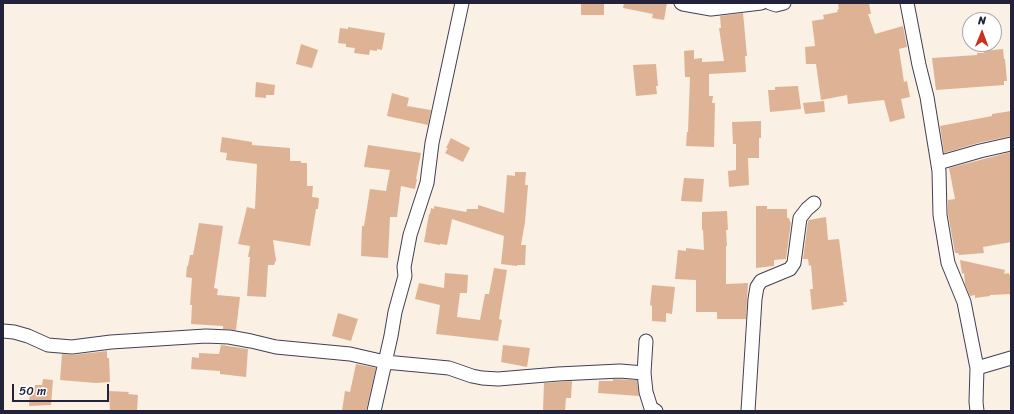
<!DOCTYPE html>
<style>
body{margin:0}
#map{position:relative;width:1014px;height:414px;overflow:hidden;background:#faf0e3;font-family:Sriracha,sans-serif}
canvas{display:block}
.frame{position:absolute;inset:0;border:4px solid #22223b;pointer-events:none}
.north{position:absolute;left:962px;top:12px;width:40px;height:40px;box-sizing:border-box;background:#fff;border:1px solid #a7a7b1;border-radius:50%;rotate:1deg;font-size:11px;font-weight:700;line-height:16px;text-align:center;color:#22223b}
.north::after{content:'';display:block;margin:auto;width:14px;height:18px;background:#c8321e;clip-path:polygon(50% 0,100% 100%,50% 72%,0 100%)}
.scale{position:absolute;left:12px;top:384px;width:97px;height:18px;box-sizing:border-box;border:2px solid #22223b;border-top:0;padding-left:5px;font-size:12px;line-height:14px;white-space:nowrap;color:#22223b;-webkit-text-stroke:3px #fff;paint-order:stroke}
</style>
<div id="map">
<canvas width="1014" height="414"></canvas>
<div class="frame"></div>
<div class="north">N</div>
<div class="scale">50 m</div>
</div>
<script>
const ctx = document.querySelector('canvas').getContext('2d');
ctx.lineJoin = 'round';
function fill(path, color) { ctx.fillStyle = color; ctx.fill(path, 'evenodd'); }
const poly = rows => new Path2D(rows.map(r => 'M' + r).join(''));
function trace(path, color, width, dash) { ctx.strokeStyle = color; ctx.lineWidth = width; ctx.lineCap = dash ? 'butt' : 'round'; ctx.setLineDash(dash || []); ctx.stroke(path); }
fill(poly([
 [581,3,604,3,604,15,581,15],
 [624,3,667,3,664,20,652,18,653,14,623,8],
 [838,3,869,3,871,14,868,14,875,34,903,26,907,47,899,49,904,82,907,81,910,97,901,99,905,118,890,122,884,100,848,104,847,95,821,100,816,64,806,64,805,47,815,46,812,21,824,19,823,15,838,12,837,10,839,9],
 [743,13,747,56,745,56,746,72,709,74,709,96,713,96,712,103,715,103,714,147,686,146,687,132,688,132,690,77,685,77,684,51,694,50,694,59,702,58,702,62,724,61,719,28,721,28,720,16],
 [348,27,385,33,382,50,377,49,377,51,370,50,369,55,354,53,355,48,346,47,346,44,338,43,340,28,348,29],
 [301,44,318,50,312,68,296,64],
 [1003,49,1004,59,1005,59,1007,81,1004,81,1004,85,936,90,932,58,977,55,977,53,984,53,983,51],
 [656,64,658,86,656,86,657,94,636,96,633,65],
 [256,82,275,85,274,95,266,95,266,98,255,97],
 [798,86,801,109,770,112,768,90,775,90,775,87],
 [392,93,409,98,407,106,431,110,428,125,387,116],
 [824,101,825,112,805,114,803,103],
 [1011,111,1011,136,978,143,944,153,940,126,992,116,992,114],
 [761,121,761,138,759,138,759,158,748,158,749,185,729,187,728,171,736,170,736,144,733,144,732,122],
 [222,137,252,142,252,145,290,148,290,161,301,161,301,163,307,163,307,186,313,186,312,197,319,198,318,209,316,209,310,246,273,240,276,260,274,265,268,265,266,297,247,296,250,257,248,257,250,246,238,244,247,207,255,209,257,164,226,160,227,153,220,152],
 [451,138,470,148,463,162,445,153,448,148,446,148],
 [368,145,421,153,416,179,417,179,415,189,401,186,397,217,390,217,388,258,361,256,362,226,364,226,370,189,386,191,390,170,364,167],
 [1011,152,1011,242,983,247,984,253,959,255,958,253,955,253,948,214,948,200,955,199,949,168],
 [515,172,526,172,525,185,528,185,525,222,521,245,526,245,525,265,517,265,517,266,501,264,504,236,452,219,447,245,440,244,440,245,424,242,429,214,430,214,431,208,434,209,434,206,466,212,467,209,478,209,478,205,504,213,507,175,515,176],
 [684,178,704,179,702,202,681,201],
 [756,206,767,206,767,209,787,209,787,218,789,218,790,222,791,222,786,259,774,260,774,266,756,268],
 [727,211,728,230,726,230,727,246,726,246,726,284,748,283,746,319,717,319,717,312,696,312,696,280,675,279,678,250,686,251,686,248,704,250,703,230,702,230,702,212],
 [826,217,828,240,839,239,847,302,843,302,844,305,812,310,810,289,813,289,811,265,809,266,808,259,803,259,808,221,809,220],
 [199,223,223,226,214,288,218,289,217,295,240,297,236,330,223,329,223,326,191,324,192,305,190,305,192,278,186,277,187,266,188,266,190,255,193,255],
 [960,260,1005,270,1004,274,1009,273,1009,275,1011,275,1011,294,990,295,990,296,975,298,975,295,970,296,965,284,964,273,962,274],
 [494,268,507,270,499,319,502,320,498,341,436,334,440,305,415,299,419,283,444,288,445,273,468,275,467,293,460,293,457,317,480,320,485,294,489,294],
 [652,285,675,287,672,314,666,313,666,322,652,321,652,306,650,305],
 [338,313,358,319,351,341,332,336],
 [221,345,248,349,246,377,220,374,220,371,191,369,192,357,199,358,199,353,219,354],
 [503,345,530,348,527,367,501,362],
 [107,351,107,358,109,358,110,382,96,383,60,380,62,354,73,355],
 [356,364,376,368,366,411,342,411,345,391,350,392],
 [43,379,53,380,51,405,29,406,30,387,35,388,35,385,42,385],
 [613,379,637,380,639,396,598,393,599,381,613,381],
 [572,381,571,398,566,398,565,411,543,411,544,383],
 [109,391,129,392,128,394,138,395,137,411,110,411]
]), '#deb395');
const street = poly([
 [681,3,683,4,711,9,761,3],
 [770,3,776,5,784,3],
 [907,3,919,65,927,97,939,171,940,215,948,263,964,302,977,368,976,402,977,411],
 [938,163,980,151,1011,144],
 [3,331,14,332,28,336,48,345,72,347,111,342,206,336,229,337,251,341,276,347,350,354,385,362,449,368,472,376,482,378,498,379,558,374,620,371,644,373],
 [646,341,644,373,646,392,651,408,656,411],
 [977,368,1011,358],
 [374,411,391,336,395,312,405,276,404,267,410,235,427,183,432,143,462,3],
 [748,411,755,299,757,287,761,281,790,269,794,263,800,218,807,209,814,203]
]);
trace(street, '#424154', 15);
trace(street, '#fff', 13);
</script>
